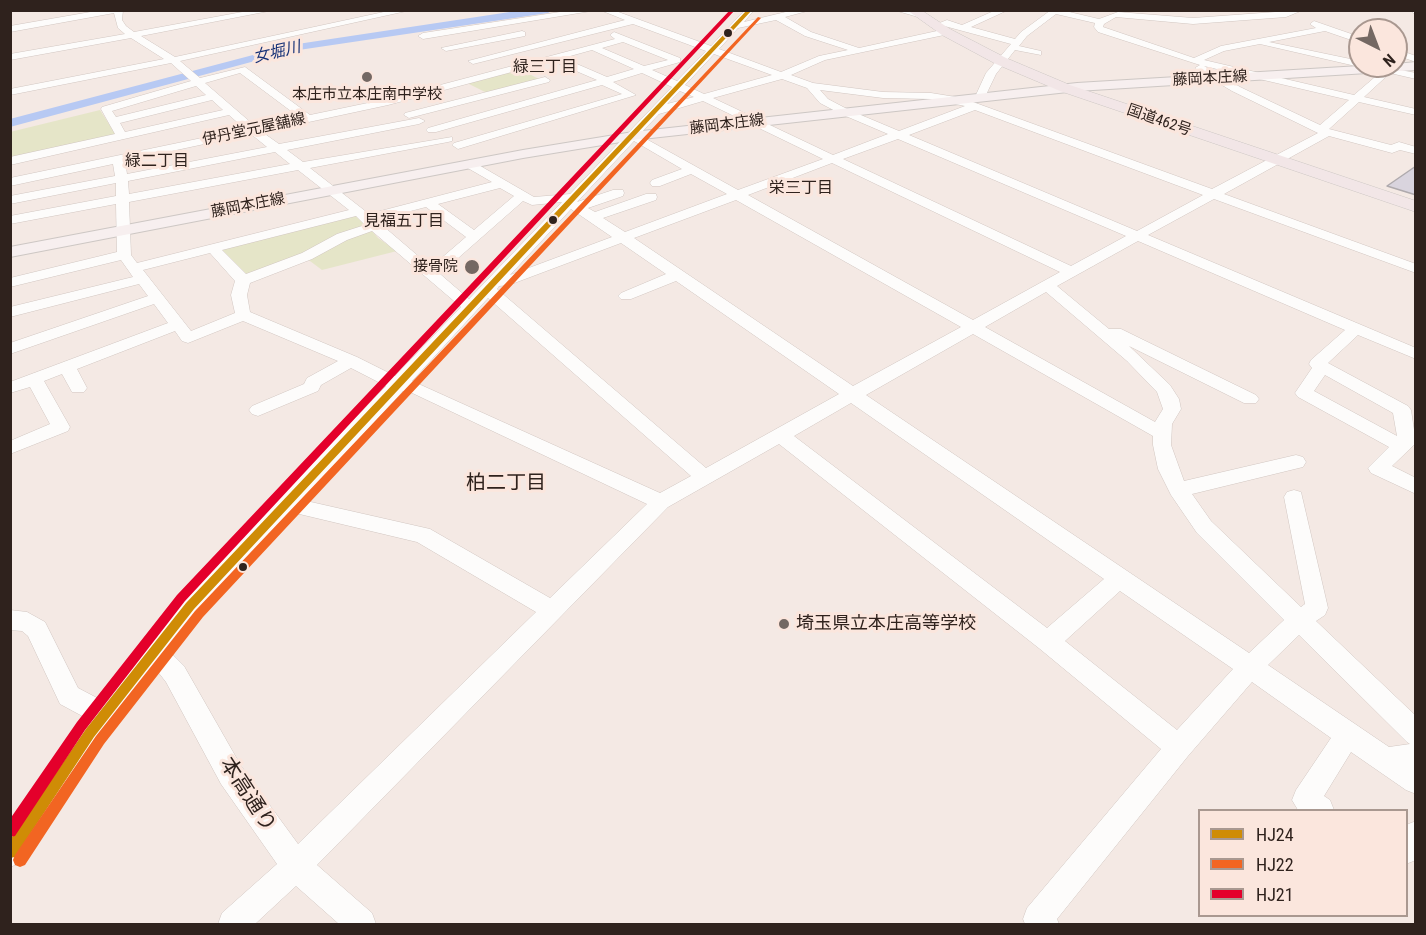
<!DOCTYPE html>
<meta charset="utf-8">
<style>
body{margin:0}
#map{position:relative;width:1426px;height:935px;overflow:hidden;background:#f4e9e4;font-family:"Roboto Condensed",sans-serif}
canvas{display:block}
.frame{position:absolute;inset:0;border:12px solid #2f221d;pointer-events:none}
.legend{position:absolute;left:1198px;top:809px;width:210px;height:108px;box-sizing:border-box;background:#fbe6dd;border:2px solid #a99890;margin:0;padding:8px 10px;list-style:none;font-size:18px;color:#2f221d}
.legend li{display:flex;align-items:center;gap:12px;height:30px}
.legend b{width:30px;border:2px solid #a99890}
.north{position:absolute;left:1348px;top:18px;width:60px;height:60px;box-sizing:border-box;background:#fbe6dd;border:2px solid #a99890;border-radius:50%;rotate:138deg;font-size:16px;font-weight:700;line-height:24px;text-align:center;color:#2f221d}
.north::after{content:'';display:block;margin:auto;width:21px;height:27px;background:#746863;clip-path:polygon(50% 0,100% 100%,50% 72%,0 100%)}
</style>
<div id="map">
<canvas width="1426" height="935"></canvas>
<div class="frame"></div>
<ul class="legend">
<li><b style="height:8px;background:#cf8c06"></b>HJ24</li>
<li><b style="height:8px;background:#f26522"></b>HJ22</li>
<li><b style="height:8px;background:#e4002b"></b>HJ21</li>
</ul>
<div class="north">N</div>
</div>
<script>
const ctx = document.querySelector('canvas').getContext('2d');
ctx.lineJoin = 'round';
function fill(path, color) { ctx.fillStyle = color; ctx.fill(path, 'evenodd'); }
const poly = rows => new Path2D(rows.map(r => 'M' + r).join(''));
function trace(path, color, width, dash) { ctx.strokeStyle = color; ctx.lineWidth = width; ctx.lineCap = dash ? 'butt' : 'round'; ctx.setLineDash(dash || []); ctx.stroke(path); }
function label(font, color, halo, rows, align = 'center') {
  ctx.font = font + ' "Roboto Condensed","Noto Sans JP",sans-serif'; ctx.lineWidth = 6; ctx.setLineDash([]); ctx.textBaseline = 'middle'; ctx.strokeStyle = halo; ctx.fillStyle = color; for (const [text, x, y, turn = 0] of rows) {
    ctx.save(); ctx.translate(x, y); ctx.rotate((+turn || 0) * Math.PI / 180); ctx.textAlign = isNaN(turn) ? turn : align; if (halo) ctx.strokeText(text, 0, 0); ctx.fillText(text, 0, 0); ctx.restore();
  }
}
fill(poly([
 [519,69,539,79,487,93,467,83],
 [100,110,116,135,11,159,10,132],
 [357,214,378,238,397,251,322,270,306,258,245,277,217,248]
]), '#e5e5c8');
fill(poly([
 [523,10,553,10,548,13,292,51,10,127,10,119,291,45,523,10]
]), '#b7c9f3');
const building = poly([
 [1416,166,1416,195,1387,186,1416,166]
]);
fill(building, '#d9d4de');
trace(building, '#afaaad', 1.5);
const minor = poly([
 [102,10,123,10,122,20,126,26,134,32,253,10,274,10,141,36,175,57,393,10,411,10,180,61,200,78,245,67,310,115,387,99,615,39,610,35,614,32,680,58,680,62,652,70,677,81,706,51,633,24,473,64,468,61,625,20,600,10,613,10,711,46,745,10,754,10,744,22,794,10,811,10,785,17,811,32,859,48,946,29,950,32,949,34,825,60,791,75,813,83,883,92,931,93,962,98,1212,189,1318,133,1232,91,1197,70,1195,68,1200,65,1098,32,1094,27,1095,23,1056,14,1027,36,1019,46,1041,51,1041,55,1015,50,996,74,984,99,976,99,975,97,986,73,1011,44,937,24,947,20,962,25,996,10,1008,10,971,27,1015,39,1021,32,1051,10,1061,10,1099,19,1118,12,1193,18,1303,10,1286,17,1193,24,1116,17,1104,24,1103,27,1194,58,1221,46,1316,28,1310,24,1314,21,1360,37,1360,43,1325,31,1269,42,1360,61,1360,66,1363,66,1360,67,1260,44,1224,51,1204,60,1354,95,1382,71,1380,66,1416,73,1416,79,1390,73,1364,97,1416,109,1416,115,1359,102,1329,129,1391,145,1399,142,1416,147,1416,154,1400,150,1392,153,1329,136,1224,194,1416,264,1416,273,1214,199,1148,235,1416,348,1416,359,1358,335,1328,363,1408,406,1411,410,1416,443,1392,466,1416,478,1416,494,1371,473,1368,468,1389,447,1298,397,1295,393,1312,368,1309,364,1311,360,1345,330,1138,241,1057,286,1109,329,1121,329,1256,395,1259,399,1256,403,1244,403,1129,346,1170,385,1179,399,1181,409,1172,424,1171,445,1184,481,1296,455,1303,457,1306,462,1303,467,1192,494,1211,521,1301,607,1305,604,1284,497,1287,492,1294,490,1301,492,1328,608,1325,615,1316,621,1416,716,1416,794,1406,790,1351,752,1324,796,1330,800,1334,810,1298,810,1292,800,1296,790,1331,738,1252,682,1188,756,1057,919,1059,924,1025,924,1023,919,1027,908,1161,749,1040,649,779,444,668,507,317,865,372,913,376,924,339,924,296,886,255,924,218,924,222,913,277,864,221,784,166,682,155,668,99,741,20,863,10,867,10,827,86,718,60,704,28,636,22,631,10,630,10,610,27,612,45,622,78,688,101,700,182,599,386,386,351,368,321,385,318,391,258,416,252,414,249,410,252,406,304,384,307,378,338,361,243,321,188,343,182,341,175,331,77,369,87,388,84,392,72,392,62,374,44,381,70,427,68,431,10,454,10,441,50,424,30,387,10,393,10,382,168,323,154,304,10,354,10,343,148,296,139,284,10,317,10,307,133,277,121,260,10,287,10,278,117,252,116,204,10,224,10,216,116,196,116,183,10,204,10,196,115,176,113,164,10,186,10,178,245,129,229,115,10,165,10,157,115,134,101,109,102,107,191,81,171,63,10,95,10,89,164,59,131,38,10,60,10,54,125,34,118,28,114,13,10,32,10,26,102,10],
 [776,20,805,36,848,50,819,56,781,72,719,49,738,28,776,20],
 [623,42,668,60,644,66,602,48,623,42],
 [592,50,634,69,607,77,563,58,592,50],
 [714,54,772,75,704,94,685,85,714,54],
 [553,61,597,80,428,128,426,130,428,132,436,132,602,85,622,94,454,143,452,145,458,149,636,95,613,82,642,73,672,87,570,194,534,197,470,160,464,164,466,167,492,182,369,214,310,168,448,142,452,141,452,137,303,162,287,150,419,124,425,121,419,118,279,144,262,132,388,105,553,61],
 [1204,66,1349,100,1320,125,1240,87,1204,66],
 [240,73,299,117,256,127,205,83,240,73],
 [782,79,807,88,820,103,841,114,888,134,833,155,713,98,782,79],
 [196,86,206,95,116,117,112,111,196,86],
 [820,90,883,98,931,99,965,106,899,131,849,110,828,99,820,90],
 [680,91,694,97,667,104,680,91],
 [212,100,223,110,125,132,120,123,212,100],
 [703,101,823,159,738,190,639,135,659,114,703,101],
 [975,110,1203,195,1137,231,909,135,975,110],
 [251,134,267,147,127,174,125,161,251,134],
 [898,139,1126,236,1071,266,843,159,898,139],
 [634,141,682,169,652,180,650,183,652,186,660,186,691,174,727,194,625,232,603,218,656,200,657,197,656,194,646,194,595,212,588,208,623,196,624,193,623,190,613,190,577,202,634,141],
 [275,152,290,164,129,194,128,181,275,152],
 [832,163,1060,272,973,320,748,195,832,163],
 [298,170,349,210,137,263,131,255,129,202,298,170],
 [500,188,514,196,474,230,438,204,500,188],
 [736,200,961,327,853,386,634,238,736,200],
 [523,201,532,205,562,202,469,299,440,274,523,201],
 [426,207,466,237,431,267,376,220,426,207],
 [571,209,612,237,510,275,571,209],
 [356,216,365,225,337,234,302,253,246,274,222,250,356,216],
 [372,231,461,307,395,376,357,357,250,312,247,295,250,283,312,259,347,240,372,231],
 [621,243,666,274,621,293,618,296,621,299,631,299,676,281,839,394,706,468,497,289,499,286,509,285,621,243],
 [210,253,235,281,231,295,235,313,191,331,143,270,210,253],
 [1046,292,1127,361,1157,392,1163,409,1155,422,985,327,1046,292],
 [488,298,691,476,660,493,412,381,488,298],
 [973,334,1153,436,1153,445,1158,469,1171,495,1197,533,1284,620,1249,653,866,395,973,334],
 [1325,375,1393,413,1397,436,1314,391,1325,375],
 [403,391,408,391,647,504,550,598,430,529,302,500,403,391],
 [851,403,1104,579,1047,628,794,436,851,403],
 [291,512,417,542,536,612,298,844,241,766,184,666,169,651,198,613,291,512],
 [1120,591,1233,669,1177,730,1065,641,1120,591],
 [1299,635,1407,742,1410,744,1389,747,1268,665,1299,635],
 [573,10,597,10,423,39,418,36,423,33,573,10],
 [894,10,913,10,922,14,918,17,894,10],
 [1411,10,1416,10,1416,13,1413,13,1411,10],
 [522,31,525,32,525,36,446,51,441,48,522,31],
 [1396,49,1416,56,1416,62,1396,55,1396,49],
 [545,77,550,80,549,82,409,118,404,115,405,113,545,77],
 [1416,821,1416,860,1406,864,1406,825,1416,821]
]);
const major = poly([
 [1416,62,1416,70,1077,91,633,140,523,158,10,257,10,247,523,150,633,132,1077,83,1360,66,1396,66,1396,64,1416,62]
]);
const highway = poly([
 [907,10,921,10,950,29,1006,58,1070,85,1416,201,1416,212,1060,91,996,64,942,35,907,10]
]);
trace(minor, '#d1c6c1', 1);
trace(major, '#cdc7c4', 2);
trace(highway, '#cdc7c4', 1);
fill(minor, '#fdfcfb');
fill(major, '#f7efef');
fill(highway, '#f2e6e7');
fill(poly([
 [747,10,752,10,194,609,94,737,15,857,10,858,10,840,86,729,186,603,747,10]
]), '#cf8c06');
fill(poly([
 [758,17,761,18,203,617,104,744,25,865,20,867,15,865,13,860,15,855,96,736,195,611,758,17]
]), '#f26522');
fill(poly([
 [730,10,735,10,185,601,85,730,15,836,10,837,10,819,77,722,177,595,730,10]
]), '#e4002b');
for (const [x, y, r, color] of [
 [728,33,5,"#2f221d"],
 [367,77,6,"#746863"],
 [553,220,5,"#2f221d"],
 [472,267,8,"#746863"],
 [243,567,5,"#2f221d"],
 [784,624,6,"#746863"]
]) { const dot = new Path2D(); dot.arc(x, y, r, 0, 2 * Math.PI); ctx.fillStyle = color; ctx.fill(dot); trace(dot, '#fbe6dd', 2); }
label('15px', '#2f221d', '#fbe6dd', [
 ["藤岡本庄線",1210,79,-3],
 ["国道462号",1159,121,19],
 ["藤岡本庄線",727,125,-7],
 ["伊丹堂元屋舗線",254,130,-12],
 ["藤岡本庄線",248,206,-11]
]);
label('15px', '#2f221d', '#fbe6dd', [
 ["本庄市立本庄南中学校",367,95],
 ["接骨院",458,267,"right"]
]);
label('italic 16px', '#153076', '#fbe6dd', [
 ["女堀川",277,53,-13]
]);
label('16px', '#2f221d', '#fbe6dd', [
 ["緑三丁目",545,68],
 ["緑二丁目",157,162],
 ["栄三丁目",801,189],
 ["見福五丁目",404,222]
]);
label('18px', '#2f221d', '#fbe6dd', [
 ["埼玉県立本庄高等学校",796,624]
], 'left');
label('20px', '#2f221d', '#fbe6dd', [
 ["柏二丁目",506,484]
]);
label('21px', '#2f221d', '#fbe6dd', [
 ["本高通り",247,795,57]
]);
</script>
